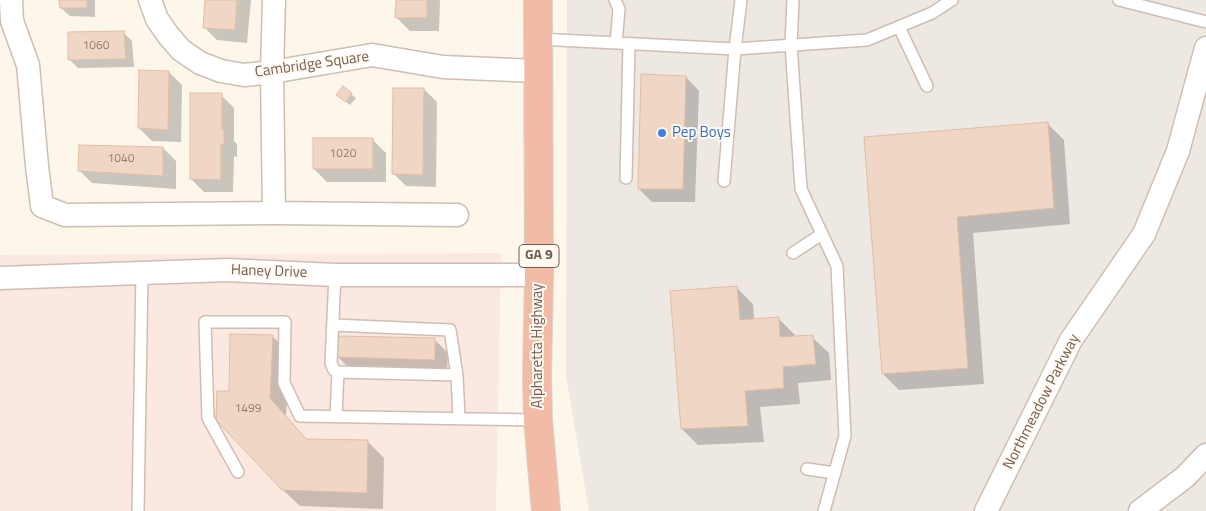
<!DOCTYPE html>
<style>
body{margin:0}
canvas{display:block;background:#fcf6eb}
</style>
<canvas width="1206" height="511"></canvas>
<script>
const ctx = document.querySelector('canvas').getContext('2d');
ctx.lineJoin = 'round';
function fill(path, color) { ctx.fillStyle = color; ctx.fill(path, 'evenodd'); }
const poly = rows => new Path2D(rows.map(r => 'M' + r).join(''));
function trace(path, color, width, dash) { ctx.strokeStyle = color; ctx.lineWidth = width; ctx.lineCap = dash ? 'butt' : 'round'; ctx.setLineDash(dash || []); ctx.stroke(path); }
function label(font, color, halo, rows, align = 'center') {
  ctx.font = font + ' "Titillium Web",sans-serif'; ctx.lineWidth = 4; ctx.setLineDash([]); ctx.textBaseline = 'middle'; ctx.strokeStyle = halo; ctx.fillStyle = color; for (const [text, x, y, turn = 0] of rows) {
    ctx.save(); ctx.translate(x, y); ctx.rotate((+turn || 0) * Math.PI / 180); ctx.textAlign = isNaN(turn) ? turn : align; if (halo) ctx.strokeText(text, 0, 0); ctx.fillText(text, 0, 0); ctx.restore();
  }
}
fill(poly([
 [501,253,496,511,0,511,0,255]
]), '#fbe8e0');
fill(poly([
 [567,0,1206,0,1206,511,589,511,566,375]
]), '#eee8e3');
fill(poly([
 [61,0,95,0,95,17,70,16,61,8],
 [206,0,251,0,247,43,217,40,204,27],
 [397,0,440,0,439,31,410,31,397,18],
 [123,32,132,41,134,67,78,68,69,59],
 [169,72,182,85,181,142,152,141,139,128],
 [686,77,699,91,695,202,652,202,639,189],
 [343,88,356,98,350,105,338,95],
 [424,89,437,102,436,187,406,186,393,173],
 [221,95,234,108,234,141,237,144,237,157,234,156,233,192,204,192,191,179],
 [1047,123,1064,140,1070,224,973,233,984,384,899,390,883,374,865,139],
 [373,140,386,153,386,182,327,182,314,169],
 [163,148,176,161,176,189,92,183,79,170],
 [736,287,753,304,754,320,778,318,795,335,795,338,812,337,829,353,831,380,798,383,800,404,760,407,764,442,698,445,682,429],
 [272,336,289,353,286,416,307,440,367,441,384,458,383,509,300,506,283,490,230,392],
 [435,340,448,353,447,372,351,370,338,357]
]), '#0003');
const building = poly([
 [59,0,87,0,87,8,60,8,59,0],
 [205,0,237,0,235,30,203,28,205,0],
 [396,0,427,0,427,18,395,18,396,0],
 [124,31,126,59,68,60,68,32,124,31],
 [139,70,169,71,168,130,138,128,139,70],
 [641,74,686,76,683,189,638,189,641,74],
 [343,86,352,93,346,102,336,95,343,86],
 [393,88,424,88,423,175,392,174,393,88],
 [190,93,222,93,222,129,224,129,224,145,221,144,221,180,190,179,190,93],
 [1048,122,1054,208,957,217,968,368,882,374,864,137,1048,122],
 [313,138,373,138,373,169,313,169,313,138],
 [79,145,163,147,163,176,78,171,79,145],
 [737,286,740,320,779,317,780,337,813,335,816,364,783,367,784,388,745,391,748,426,681,429,670,291,737,286],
 [230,334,273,335,270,398,306,439,368,440,367,493,282,490,216,420,217,391,229,391,230,334],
 [337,336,435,338,435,360,336,357,337,336]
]);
fill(building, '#f0d6c4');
trace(building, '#e2bda5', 1);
const lane = poly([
 [615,0,619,9,616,43],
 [793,0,791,45,801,189,837,266,845,436,824,511],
 [1119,0,1206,22],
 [899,27,927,86],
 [538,39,735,49,867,40,932,13,952,0],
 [626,178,629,44],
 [724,181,735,49,741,0],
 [793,253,822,234],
 [335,275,331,363,334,370,338,372,457,375],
 [333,325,450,330,457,375,459,418],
 [336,416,338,372],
 [807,469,835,473],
 [238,472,208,418,205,322,285,322,284,383,300,416,538,420],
 [138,511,142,273]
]);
const street = poly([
 [11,0,12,21,28,65,37,166,42,206,65,215,274,213,457,215],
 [150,0,157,19,168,35,181,50,200,63,221,71,244,75,272,72,372,55,443,67,537,71],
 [274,213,272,72,274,0],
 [0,278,227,270,335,275,539,275],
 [986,511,1071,340,1144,234,1178,151,1206,48],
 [1140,511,1185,477,1206,455]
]);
const highway = poly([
 [538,0,539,275,537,377,538,420,546,511]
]);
trace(lane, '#cebeb1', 14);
trace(street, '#cebeb1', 25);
trace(highway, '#d9d2ce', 30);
trace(lane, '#fff', 11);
trace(street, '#fff', 22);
trace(highway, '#f2bba6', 28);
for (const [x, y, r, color] of [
 [662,133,5,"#3f7fe0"]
]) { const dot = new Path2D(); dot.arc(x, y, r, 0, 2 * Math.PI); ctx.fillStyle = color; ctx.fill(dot); trace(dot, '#fefaf2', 2); }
label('12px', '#947b6c', null, [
 ["1060",96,46],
 ["1020",343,154],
 ["1040",121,159],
 ["1499",248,409]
]);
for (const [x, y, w] of [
 [539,256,40]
]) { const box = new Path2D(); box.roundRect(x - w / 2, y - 11.5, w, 23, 4); ctx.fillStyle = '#fefaf2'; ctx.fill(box); trace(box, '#765d4f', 1); }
label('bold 14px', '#765d4f', null, [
 ["GA 9",539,256]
]);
label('15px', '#765d4f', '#fefaf2', [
 ["Cambridge Square",312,65,-8],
 ["Haney Drive",269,272,2],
 ["Alpharetta Highway",538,346,-90],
 ["Northmeadow Parkway",1042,402,-63]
]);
label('15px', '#366cbe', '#fefaf2', [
 ["Pep Boys",672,133]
], 'left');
</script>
